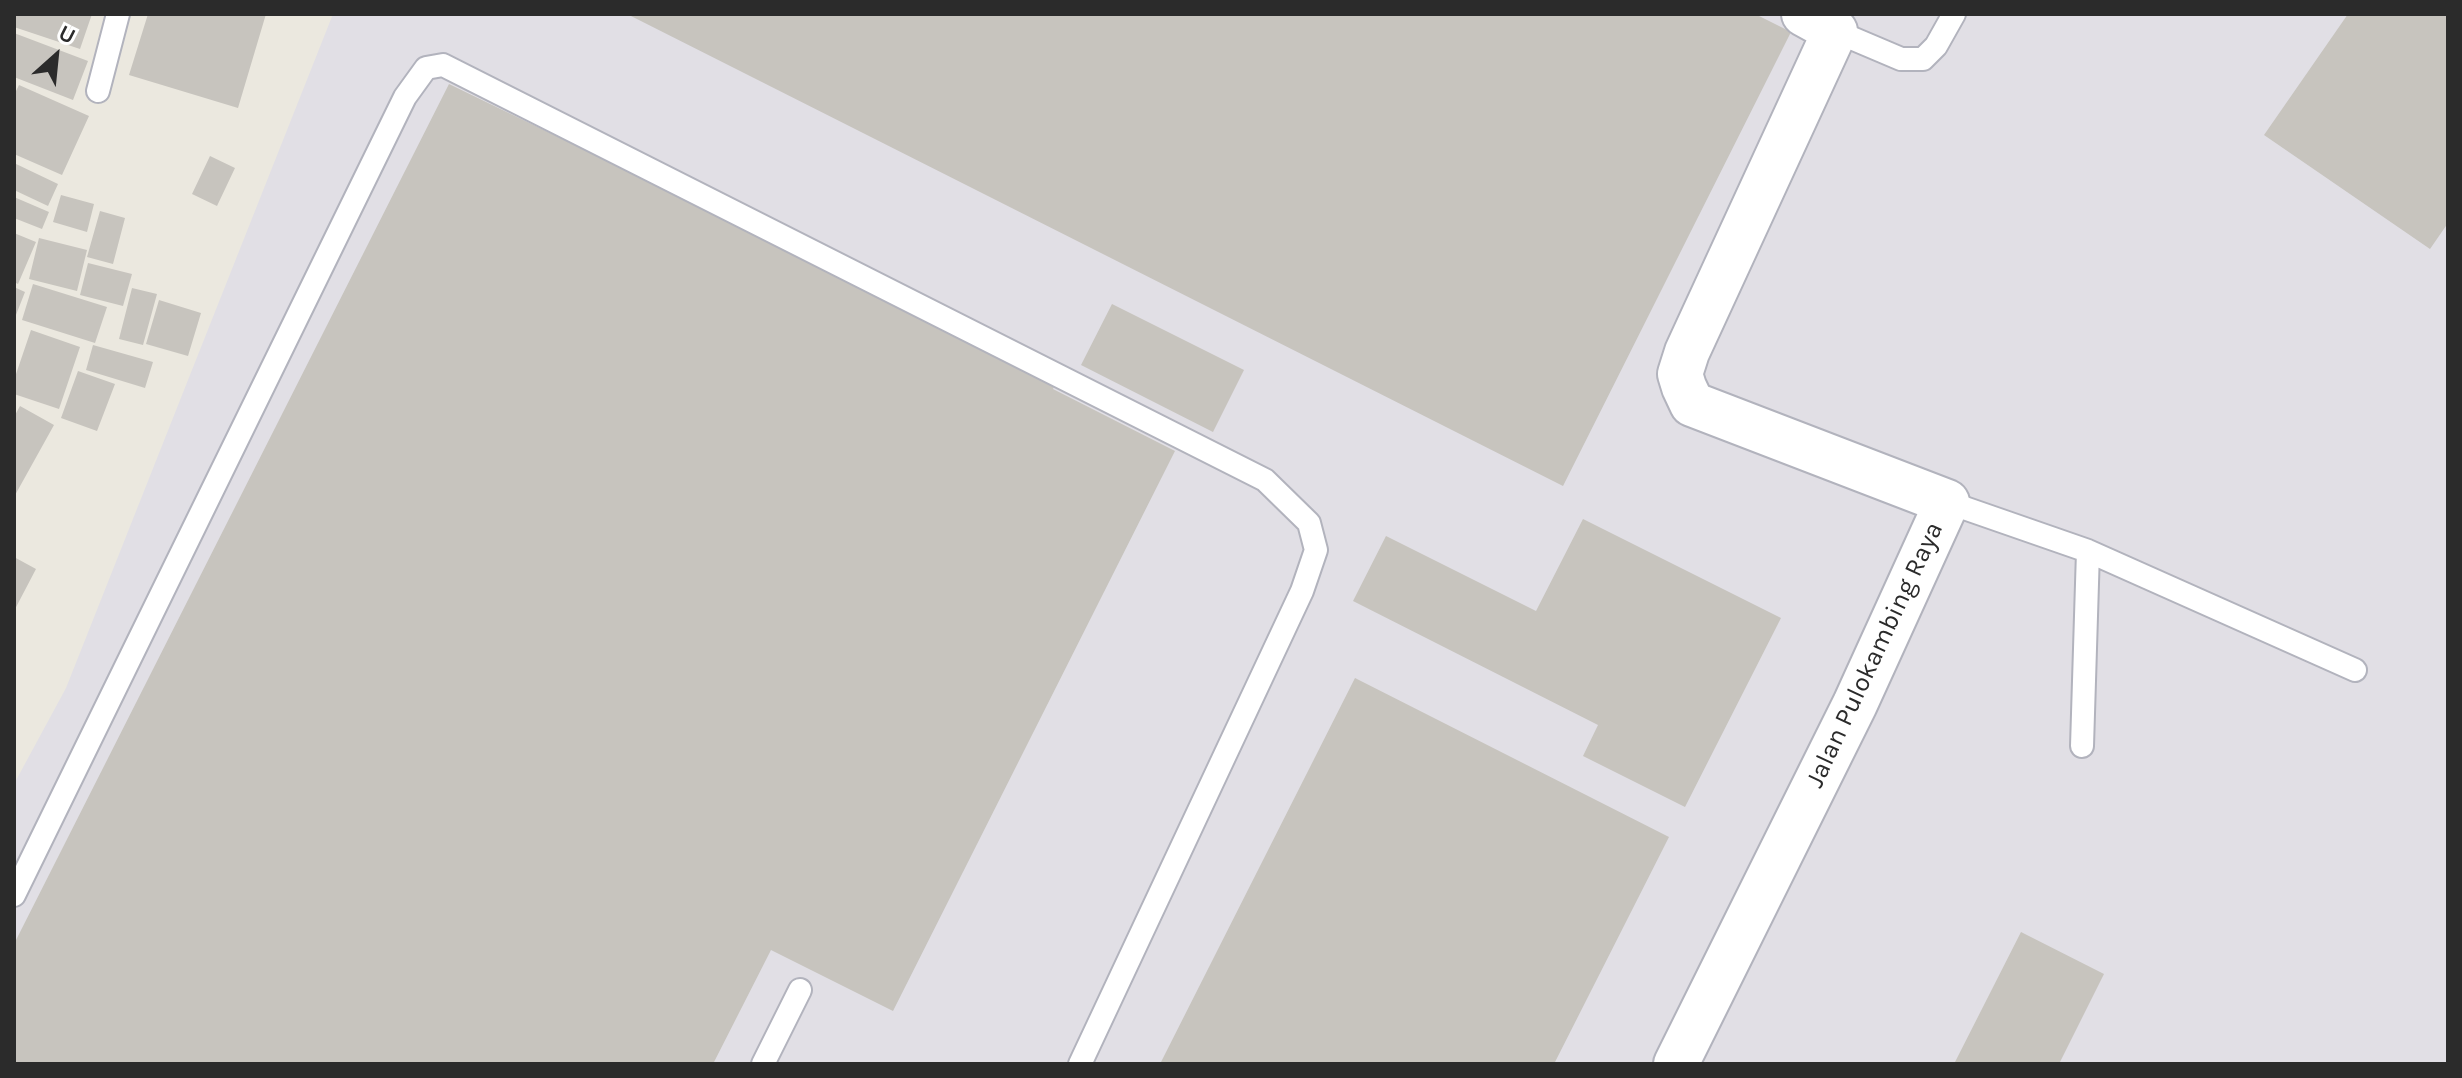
<!DOCTYPE html>
<style>
body{margin:0}
#map{position:relative;width:2462px;height:1078px;overflow:hidden;background:#ebe8df;font-family:Karla,sans-serif}
canvas{display:block}
.frame{position:absolute;inset:0;border:16px solid #2b2b2b;pointer-events:none}
.north{position:absolute;left:16px;top:16px;width:80px;height:80px;-webkit-text-stroke:6px #fff;paint-order:stroke;rotate:27deg;font-size:22px;font-weight:700;line-height:32px;text-align:center;color:#2b2b2b}
.north::after{content:'';display:block;margin:auto;width:28px;height:36px;background:#2b2b2b;clip-path:polygon(50% 0,100% 100%,50% 72%,0 100%)}
</style>
<div id="map">
<canvas width="2462" height="1078"></canvas>
<div class="frame"></div>
<div class="north">U</div>
</div>
<script>
const ctx = document.querySelector('canvas').getContext('2d');
ctx.lineJoin = 'round';
function fill(path, color) { ctx.fillStyle = color; ctx.fill(path, 'evenodd'); }
const poly = rows => new Path2D(rows.map(r => 'M' + r).join(''));
function trace(path, color, width, dash) { ctx.strokeStyle = color; ctx.lineWidth = width; ctx.lineCap = dash ? 'butt' : 'round'; ctx.setLineDash(dash || []); ctx.stroke(path); }
function label(font, color, halo, rows, align = 'center') {
  ctx.font = font + ' Karla,sans-serif'; ctx.lineWidth = 6; ctx.setLineDash([]); ctx.textBaseline = 'middle'; ctx.strokeStyle = halo; ctx.fillStyle = color; for (const [text, x, y, turn = 0] of rows) {
    ctx.save(); ctx.translate(x, y); ctx.rotate((+turn || 0) * Math.PI / 180); ctx.textAlign = isNaN(turn) ? turn : align; if (halo) ctx.strokeText(text, 0, 0); ctx.fillText(text, 0, 0); ctx.restore();
  }
}
fill(poly([
 [333,14,2448,14,2448,1064,14,1064,14,784,66,688]
]), '#e1dfe5');
fill(poly([
 [14,14,92,14,80,49,14,27],
 [148,14,266,14,238,108,129,75],
 [627,14,1755,14,1791,32,1563,486],
 [2348,14,2448,14,2448,223,2430,249,2264,135],
 [14,33,88,61,73,100,14,77],
 [449,84,1057,379,1053,389,1175,451,893,1011,771,950,713,1064,14,1064,14,944],
 [19,85,89,116,62,175,14,154,14,95],
 [210,156,235,168,217,206,192,194],
 [14,163,58,184,48,206,14,190],
 [61,195,94,204,87,232,53,222],
 [14,197,49,212,42,229,14,218],
 [100,211,125,218,113,264,87,257],
 [14,233,36,242,18,284,14,282],
 [39,238,87,250,77,291,29,279],
 [88,263,132,274,123,306,80,295],
 [33,284,107,307,95,343,22,320],
 [14,287,25,292,14,320],
 [132,288,157,294,143,345,119,339],
 [159,300,201,313,188,356,146,344],
 [1112,304,1244,370,1213,432,1081,365],
 [31,330,80,347,59,409,14,394,14,380],
 [93,345,153,362,145,388,86,370],
 [78,371,115,384,97,431,61,418],
 [20,406,54,425,14,497,14,417],
 [1583,519,1781,618,1685,807,1583,756,1598,725,1353,601,1386,536,1536,611],
 [14,557,36,569,14,611],
 [1355,678,1669,837,1554,1064,1160,1064],
 [2021,932,2104,974,2059,1064,1954,1064]
]), '#c7c4be');
const service = poly([
 [1835,31,1901,59,1923,59,1936,46,1954,14],
 [98,91,118,14],
 [1947,502,2088,551,2082,746],
 [2088,551,2355,670],
 [14,895,405,97,426,68,443,65,1265,480,1309,523,1316,550,1302,591,1080,1064],
 [763,1064,800,990]
]);
const minor = poly([
 [1676,1064,1855,704,1947,502,1692,404,1684,387,1680,374,1687,352,1835,31,1804,14]
]);
trace(service, '#b2b3bd', 26);
trace(minor, '#b2b3bd', 48);
trace(service, '#fff', 22);
trace(minor, '#fff', 44);
label('26px', '#2b2b2b', '#fff', [
 ["Jalan Pulokambing Raya",1875,655,-65]
]);
</script>
